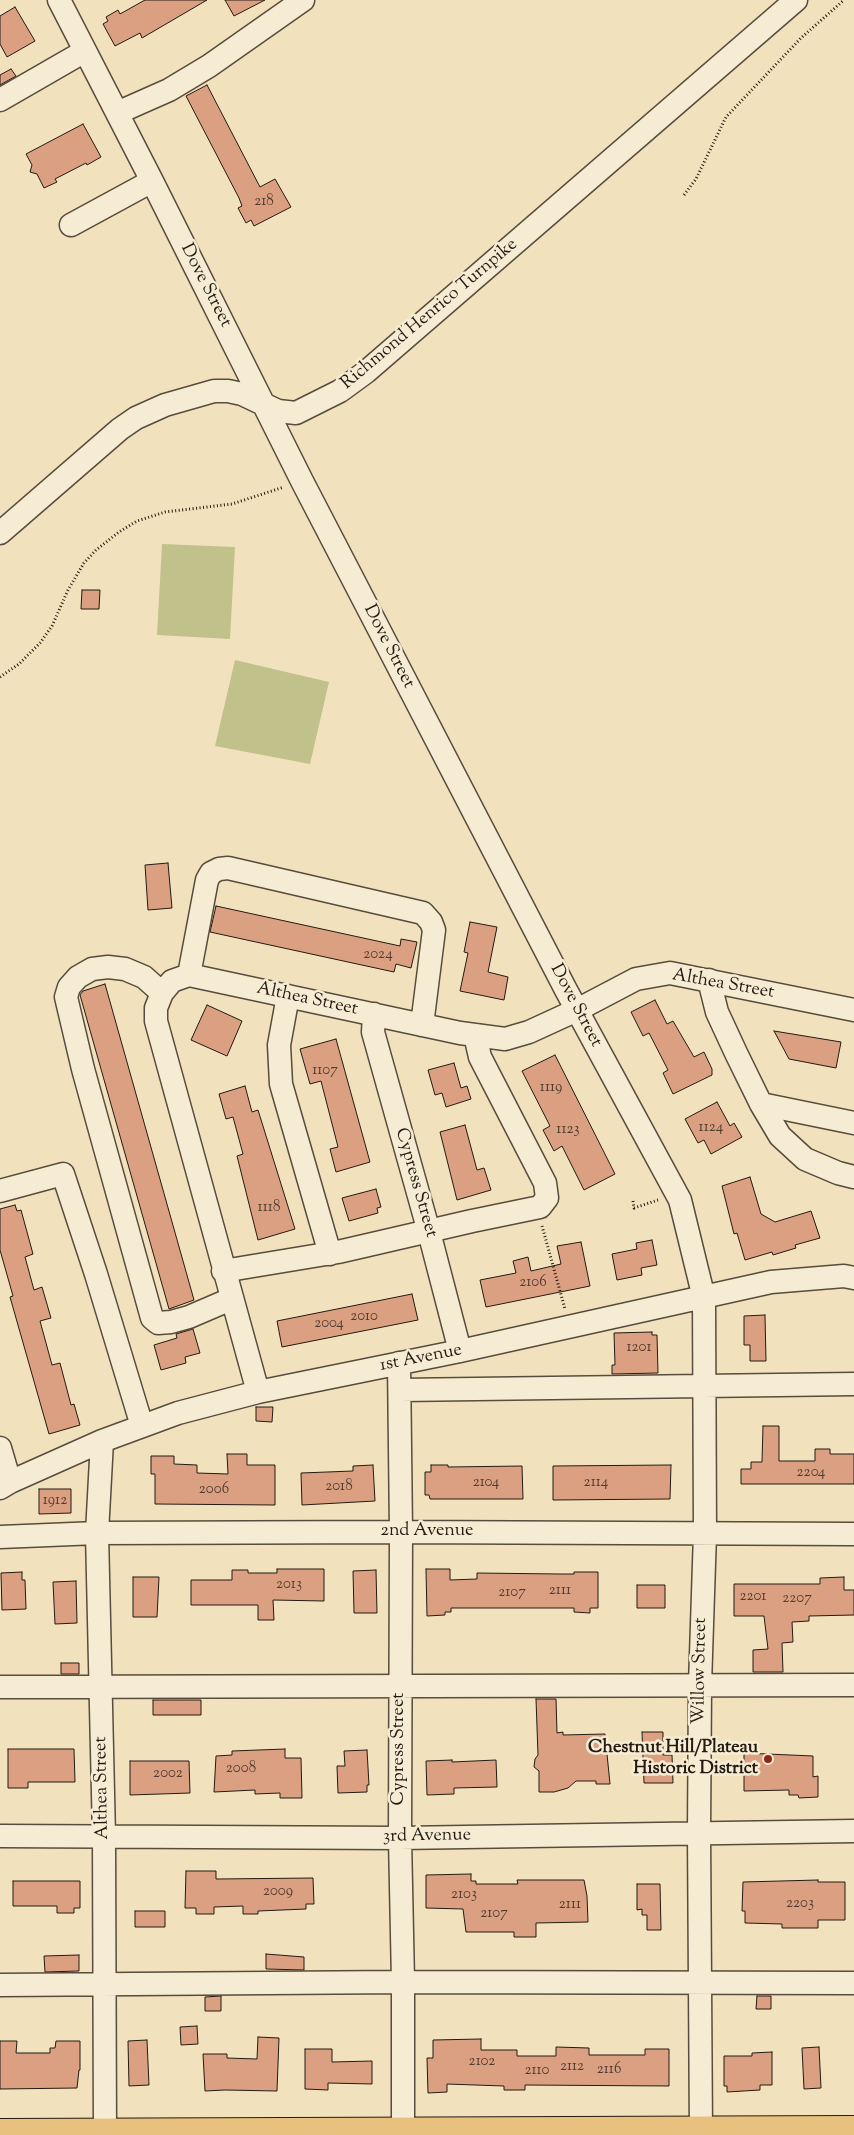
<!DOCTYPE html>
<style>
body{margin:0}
canvas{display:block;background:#f1e2bd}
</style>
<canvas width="854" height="2135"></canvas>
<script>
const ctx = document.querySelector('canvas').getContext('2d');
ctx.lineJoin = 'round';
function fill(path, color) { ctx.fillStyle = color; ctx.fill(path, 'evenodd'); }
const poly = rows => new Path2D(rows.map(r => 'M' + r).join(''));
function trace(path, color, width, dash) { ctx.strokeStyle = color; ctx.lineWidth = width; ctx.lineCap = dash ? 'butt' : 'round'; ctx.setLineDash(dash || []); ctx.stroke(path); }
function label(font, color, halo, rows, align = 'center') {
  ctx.font = font + ' "Sorts Mill Goudy",serif'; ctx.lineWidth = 5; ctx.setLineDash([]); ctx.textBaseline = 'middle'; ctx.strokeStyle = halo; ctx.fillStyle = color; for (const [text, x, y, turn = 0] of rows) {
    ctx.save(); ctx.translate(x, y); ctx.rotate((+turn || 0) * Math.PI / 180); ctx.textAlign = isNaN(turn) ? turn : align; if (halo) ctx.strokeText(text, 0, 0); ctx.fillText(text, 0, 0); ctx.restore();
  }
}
fill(poly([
 [162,544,235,547,230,639,157,635],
 [235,660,329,682,310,764,215,746]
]), '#c1c18c');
const building = poly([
 [145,0,207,0,142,38,140,33,115,46,103,24,108,21,106,17,118,10,120,14,145,0],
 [225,0,265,0,234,16,225,0],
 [15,7,35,41,7,57,0,44,0,16,15,7],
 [11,69,16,76,0,85,0,75,11,69],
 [207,85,260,187,275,179,291,207,254,226,251,220,246,223,238,208,242,206,239,198,186,96,207,85],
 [83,124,101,157,87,165,86,163,55,179,57,182,44,188,37,174,30,172,32,165,26,154,83,124],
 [82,590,100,590,99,609,81,609,82,590],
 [168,863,172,908,148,910,145,865,168,863],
 [216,906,400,946,401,939,417,942,411,968,396,964,394,972,210,932,216,906],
 [470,922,497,927,488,972,508,977,504,1000,460,991,468,953,464,952,470,922],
 [105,984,194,1300,169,1309,80,995,83,991,105,984],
 [655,1000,667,1024,673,1021,694,1057,704,1052,712,1069,712,1075,673,1094,663,1073,668,1070,649,1033,643,1036,631,1012,655,1000],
 [207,1005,242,1021,227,1056,191,1040,207,1005],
 [774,1031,841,1042,836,1068,789,1059,774,1031],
 [336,1039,370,1162,336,1172,330,1149,338,1147,321,1081,310,1084,300,1049,336,1039],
 [555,1055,615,1174,584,1190,562,1146,554,1151,543,1130,550,1126,522,1071,555,1055],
 [454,1063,461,1088,467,1086,471,1099,446,1107,442,1093,435,1095,428,1070,454,1063],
 [245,1086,252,1112,258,1110,295,1229,258,1240,237,1156,243,1154,233,1117,226,1119,219,1094,245,1086],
 [717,1102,730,1126,734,1123,742,1137,711,1154,704,1140,698,1143,685,1119,717,1102],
 [465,1125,477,1170,484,1168,491,1190,457,1200,440,1132,465,1125],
 [750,1177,761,1214,775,1222,811,1211,820,1238,795,1245,796,1248,773,1255,772,1252,745,1260,737,1233,734,1234,722,1186,750,1177],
 [376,1189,381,1207,377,1208,378,1213,349,1221,342,1198,376,1189],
 [15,1205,17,1211,21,1210,33,1254,25,1257,34,1290,42,1287,51,1318,40,1321,52,1365,60,1363,71,1405,74,1404,80,1425,49,1434,10,1297,13,1296,0,1250,0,1209,15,1205],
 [652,1240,657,1265,641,1268,642,1275,617,1280,612,1254,637,1249,636,1243,652,1240],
 [581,1242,590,1286,486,1307,480,1280,516,1273,513,1261,528,1257,531,1271,561,1264,557,1246,581,1242],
 [412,1294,418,1320,282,1347,277,1321,412,1294],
 [765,1315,766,1361,750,1361,750,1345,744,1345,744,1316,765,1315],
 [193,1329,200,1353,185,1357,186,1363,161,1370,154,1345,177,1338,176,1334,193,1329],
 [652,1332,652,1335,657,1335,658,1373,612,1374,612,1365,615,1365,614,1333,652,1332],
 [256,1407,273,1407,272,1422,256,1421,256,1407],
 [763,1426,779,1426,779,1461,815,1461,815,1449,830,1449,830,1454,854,1454,854,1484,741,1484,741,1469,751,1469,751,1462,762,1462,763,1426],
 [227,1454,247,1454,247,1465,275,1465,275,1505,155,1504,155,1474,151,1474,151,1456,174,1456,174,1464,197,1465,197,1473,228,1474,227,1454],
 [373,1465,375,1501,302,1505,301,1473,353,1471,353,1466,373,1465],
 [431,1465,448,1465,448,1467,522,1466,523,1499,430,1499,429,1495,425,1495,425,1472,431,1472,431,1465],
 [671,1465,670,1499,553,1500,553,1466,671,1465],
 [39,1489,71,1489,71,1513,39,1514,39,1489],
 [277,1569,324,1569,324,1601,273,1600,274,1620,258,1620,258,1605,191,1605,191,1580,232,1580,232,1570,248,1570,248,1573,277,1573,277,1569],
 [426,1569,450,1569,450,1580,477,1579,477,1573,559,1574,574,1574,574,1572,598,1572,598,1608,590,1608,590,1613,574,1612,574,1608,451,1608,451,1612,445,1612,445,1615,427,1616,426,1569],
 [376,1570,377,1613,354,1613,353,1571,376,1570],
 [22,1572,22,1580,25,1580,26,1609,2,1610,1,1573,22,1572],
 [133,1577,159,1577,157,1617,133,1617,133,1577],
 [844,1577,844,1590,854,1590,854,1615,809,1616,809,1621,792,1622,793,1642,782,1643,783,1672,753,1672,753,1650,768,1649,764,1616,734,1616,734,1584,820,1584,820,1578,844,1577],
 [76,1581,77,1623,55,1624,53,1582,76,1581],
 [637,1585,665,1585,665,1608,637,1608,637,1585],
 [61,1663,79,1663,79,1674,61,1674,61,1663],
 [536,1699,556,1699,557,1733,563,1732,563,1735,605,1734,610,1784,596,1784,596,1781,576,1781,568,1788,554,1792,539,1792,539,1771,534,1767,535,1759,538,1755,536,1699],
 [153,1700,201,1700,201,1715,153,1715,153,1700],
 [642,1732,663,1732,663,1755,672,1755,673,1783,644,1783,642,1732],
 [8,1749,74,1749,75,1782,28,1782,28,1788,8,1788,8,1749],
 [285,1749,285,1758,301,1758,302,1798,280,1798,280,1793,255,1794,255,1790,214,1792,216,1756,232,1755,232,1751,285,1749],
 [367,1750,369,1785,367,1785,367,1792,338,1793,337,1766,345,1766,344,1751,367,1750],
 [744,1753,813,1756,813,1777,818,1776,818,1797,799,1798,798,1795,789,1795,789,1790,744,1791,744,1753],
 [452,1760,452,1762,496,1760,497,1787,454,1788,454,1794,427,1795,426,1761,452,1760],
 [130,1761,189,1761,190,1793,130,1795,130,1761],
 [186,1871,216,1871,216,1879,313,1878,314,1904,306,1904,306,1909,258,1911,258,1914,243,1914,243,1906,214,1907,214,1914,196,1914,196,1908,185,1908,186,1871],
 [471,1874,471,1881,476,1881,476,1884,518,1884,517,1880,584,1880,587,1896,588,1922,536,1923,536,1937,514,1937,514,1932,466,1932,463,1909,426,1908,426,1875,471,1874],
 [818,1880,818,1882,845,1882,845,1920,818,1920,818,1928,782,1928,782,1924,745,1923,745,1911,742,1911,743,1882,818,1880],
 [13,1881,80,1881,80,1908,74,1908,74,1913,57,1913,57,1906,13,1906,13,1881],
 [637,1884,660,1884,661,1930,647,1930,647,1915,642,1915,642,1909,637,1910,637,1884],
 [135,1911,165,1911,165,1927,135,1927,135,1911],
 [266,1954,304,1957,304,1970,266,1969,266,1954],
 [79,1955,79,1971,45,1972,44,1956,79,1955],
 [221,1996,221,2011,205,2011,205,1997,221,1996],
 [757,1996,771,1996,771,2009,756,2009,757,1996],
 [197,2026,198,2044,181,2045,180,2027,197,2026],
 [258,2037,279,2038,277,2091,225,2090,205,2091,203,2054,227,2054,227,2058,257,2059,258,2037],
 [481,2039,481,2050,517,2050,517,2056,556,2056,556,2047,589,2048,589,2055,645,2055,645,2049,669,2049,669,2086,525,2085,525,2090,504,2090,504,2086,447,2084,447,2092,428,2093,427,2058,433,2058,433,2040,481,2039],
 [147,2040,149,2085,129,2086,128,2041,147,2040],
 [0,2041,17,2041,16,2053,50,2053,50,2048,55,2048,56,2041,80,2041,80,2070,79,2070,77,2088,0,2089,0,2041],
 [819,2047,821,2088,804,2089,802,2048,819,2047],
 [305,2049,332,2049,332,2062,372,2061,372,2084,328,2083,328,2090,305,2089,305,2049],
 [772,2052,772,2085,760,2085,760,2090,727,2092,727,2086,724,2086,724,2056,752,2056,752,2053,772,2052]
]);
fill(building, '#dba082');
trace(building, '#241a12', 1);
const minor = poly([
 [59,0,152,181,302,481,566,990,680,1200,704,1298,705,1533,700,1685,699,1833,701,2135],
 [0,100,85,51],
 [117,113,169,90,209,66,303,0],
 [71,225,152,181],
 [0,533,120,429,136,418,165,405,214,391,228,391,242,394,278,411,296,413,340,391,366,372,796,0],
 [189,975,207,880,211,873,219,869,228,868,423,913,431,922,434,930,422,1025],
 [709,980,717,1012,736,1053,761,1104,780,1136,805,1159,838,1173,854,1177],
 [162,993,144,977,125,969,108,967,92,969,78,977,69,987,66,997,83,1069,152,1318,158,1323,171,1322,189,1317,231,1299],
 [288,996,279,1045,281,1084,330,1254],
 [374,1014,373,1032,429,1232,460,1351],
 [761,1104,854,1123],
 [0,1191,63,1174,96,1274,142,1426],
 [223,1271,338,1252,472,1221,540,1207,547,1198,545,1183,480,1057,475,1035],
 [399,1363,401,1532,400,1838,403,1982,403,2135],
 [400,1390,854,1384],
 [258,1392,156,1021,156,1008,162,993,172,981,189,975,460,1033,505,1039,529,1032,577,1010,636,979,670,973,854,1010],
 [102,1441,97,1533,104,1837,105,2135],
 [0,1448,10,1482],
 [0,1488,10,1482,102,1441,178,1413,258,1392,460,1351,771,1282,844,1276,854,1278],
 [0,1537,97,1533,401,1532,854,1534],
 [0,1687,854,1685],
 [0,1836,400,1838,854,1831],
 [0,1985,403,1982,854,1983]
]);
const major = poly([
 [0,2133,854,2130]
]);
trace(minor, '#574c3d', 25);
trace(major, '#241a12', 30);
trace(poly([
 [684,195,696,179,726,117,801,38,844,0],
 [0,677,19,664,40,643,52,626,68,590,84,563,96,550,119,532,137,521,165,512,232,504,284,487],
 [633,1201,634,1208,658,1200],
 [542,1226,565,1309]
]), '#241a12', 3, [1, 2.5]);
trace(minor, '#f6ecd4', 22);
trace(major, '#e8c17e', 28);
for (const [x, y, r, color] of [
 [768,1759,5,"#8f2418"]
]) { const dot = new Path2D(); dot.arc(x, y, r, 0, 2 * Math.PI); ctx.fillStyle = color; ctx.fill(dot); trace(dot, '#f6ecd4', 2); }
label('15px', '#523c2e', null, [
 ["218",264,202],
 ["2024",378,955],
 ["1107",325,1071],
 ["1119",551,1088],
 ["1124",711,1128],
 ["1123",568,1130],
 ["1118",269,1208],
 ["2106",533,1283],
 ["2010",364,1317],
 ["2004",329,1324],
 ["1201",639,1348],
 ["2204",811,1473],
 ["2104",486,1483],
 ["2114",596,1483],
 ["2018",339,1487],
 ["2006",214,1490],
 ["1912",55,1501],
 ["2013",289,1585],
 ["2111",560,1591],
 ["2107",512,1593],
 ["2201",753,1597],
 ["2207",797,1599],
 ["2008",241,1769],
 ["2002",168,1774],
 ["2009",278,1892],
 ["2103",464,1895],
 ["2203",800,1904],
 ["2111",570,1905],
 ["2107",494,1914],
 ["2102",482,2062],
 ["2112",572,2067],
 ["2116",609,2070],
 ["2110",537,2071]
]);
label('18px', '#241a12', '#f6ecd4', [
 ["Dove Street",205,286,63],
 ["Richmond Henrico Turnpike",430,315,-40],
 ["Dove Street",388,647,63],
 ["Althea Street",723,985,10],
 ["Althea Street",307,1000,12],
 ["Dove Street",575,1006,62],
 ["Cypress Street",415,1183,74],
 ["1st Avenue",421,1359,-11],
 ["2nd Avenue",427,1532],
 ["Willow Street",701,1671,-89],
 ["Cypress Street",400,1749,-90],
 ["Althea Street",103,1788,-91],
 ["3rd Avenue",427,1837,-1]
]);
label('bold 18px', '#241a12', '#f6ecd4', [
 ["Chestnut Hill/Plateau",758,1749],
 ["Historic District",758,1770]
], 'right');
</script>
